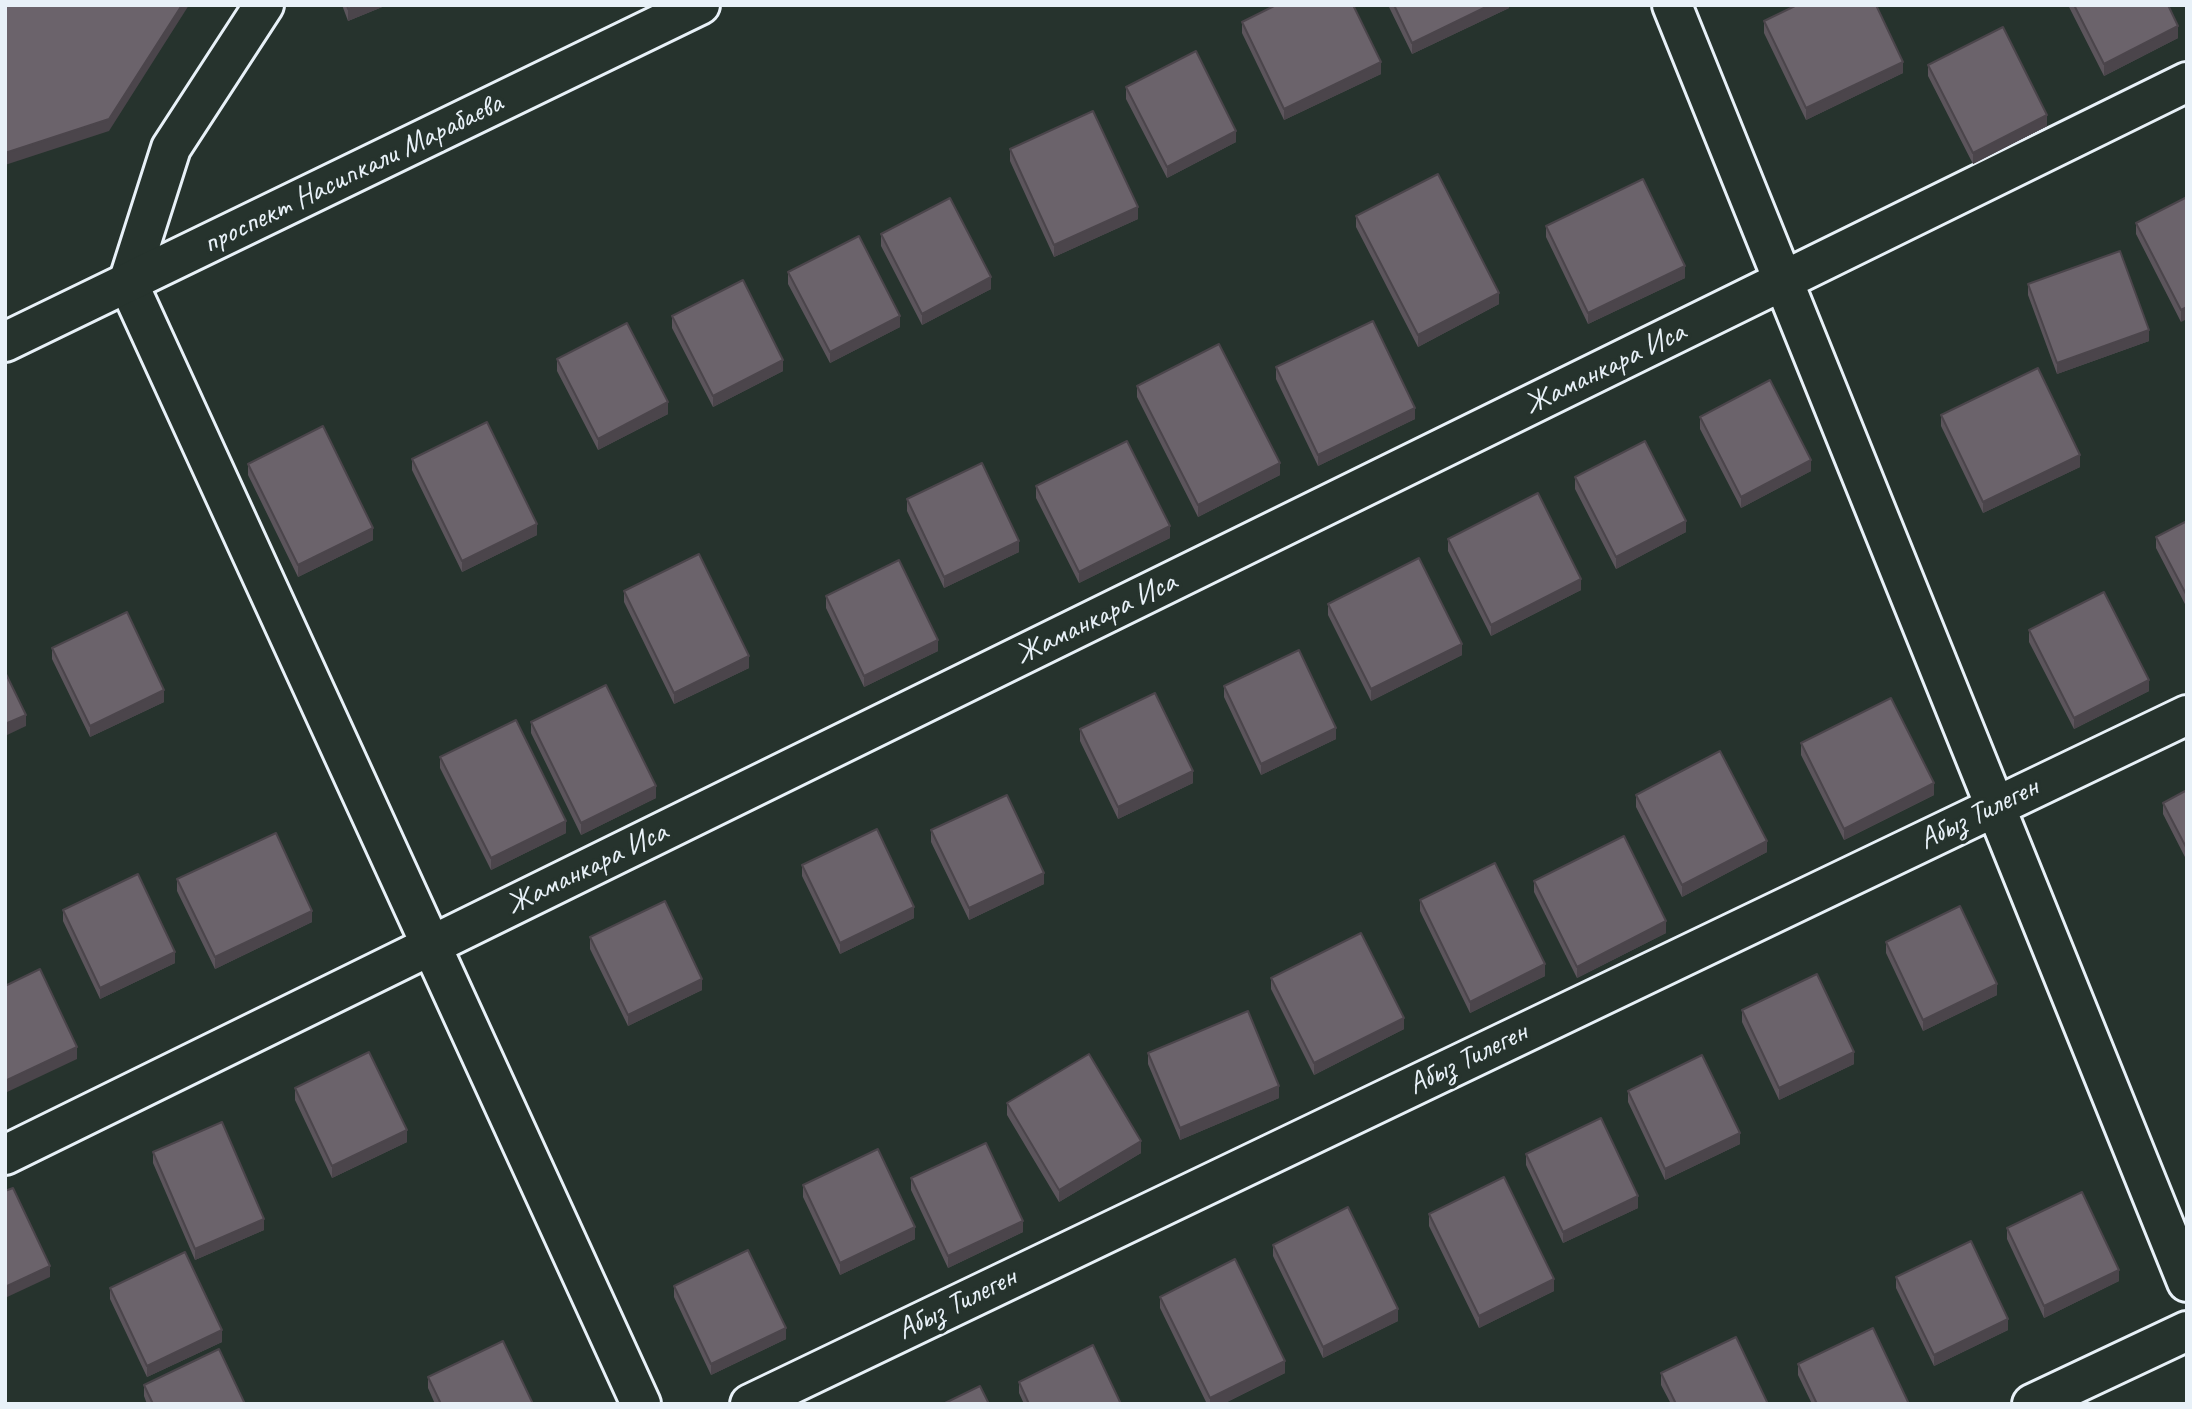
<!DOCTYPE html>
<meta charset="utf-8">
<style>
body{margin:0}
#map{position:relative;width:2192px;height:1409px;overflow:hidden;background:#26332d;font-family:Caveat,sans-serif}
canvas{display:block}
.frame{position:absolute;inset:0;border:7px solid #e8f1f8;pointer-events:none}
</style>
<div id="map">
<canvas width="2192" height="1409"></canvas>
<div class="frame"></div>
</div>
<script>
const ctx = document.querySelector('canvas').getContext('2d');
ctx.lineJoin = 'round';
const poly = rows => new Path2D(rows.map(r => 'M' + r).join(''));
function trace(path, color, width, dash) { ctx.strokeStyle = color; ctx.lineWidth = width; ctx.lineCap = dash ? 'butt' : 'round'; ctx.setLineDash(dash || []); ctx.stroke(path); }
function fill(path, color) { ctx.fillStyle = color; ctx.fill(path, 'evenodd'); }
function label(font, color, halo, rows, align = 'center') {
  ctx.font = font + ' Caveat,sans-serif'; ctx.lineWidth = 7; ctx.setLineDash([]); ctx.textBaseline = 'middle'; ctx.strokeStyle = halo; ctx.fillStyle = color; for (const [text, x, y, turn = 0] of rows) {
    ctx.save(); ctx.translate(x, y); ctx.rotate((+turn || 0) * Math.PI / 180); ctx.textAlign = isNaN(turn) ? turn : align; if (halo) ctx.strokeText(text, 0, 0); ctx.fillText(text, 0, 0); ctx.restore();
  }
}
const minor = poly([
 [264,5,171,148,128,283,641,1404],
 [1672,5,2187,1282],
 [5,1155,2187,82],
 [750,1404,2187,715],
 [2032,1404,2187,1331]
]);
const secondary = poly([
 [5,342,700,5]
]);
trace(minor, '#e8f1f8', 44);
trace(secondary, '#e8f1f8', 44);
trace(minor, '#26332d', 38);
trace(secondary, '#26332d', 38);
fill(poly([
 [342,5,387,5,348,21],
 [1388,5,1509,5,1509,8,1412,54],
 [2068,5,2168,5,2178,38,2104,76],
 [1764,21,1903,73,1806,120,1764,33],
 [1242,22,1381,74,1284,120,1242,33],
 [1928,65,2047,126,1973,164,1928,76],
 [1126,87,1236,142,1167,178,1126,99],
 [1010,149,1138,219,1054,257,1010,161],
 [2187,197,2181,322,2136,234,2136,223],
 [1356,216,1499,304,1418,347,1356,227],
 [1546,226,1685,278,1588,324,1546,237],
 [881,234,991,289,922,325,881,246],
 [788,272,900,327,830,363,788,284],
 [2028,284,2149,341,2057,374,2028,295],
 [672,316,783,371,713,407,672,328],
 [557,359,668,414,598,450,557,371],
 [1276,367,1415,419,1318,466,1276,379],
 [1137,386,1280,475,1198,517,1137,397],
 [1941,415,2080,467,1983,513,1941,426],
 [1700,417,1811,471,1741,508,1700,429],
 [412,459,537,535,462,572,412,470],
 [248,464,373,540,298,577,248,475],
 [1575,477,1686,532,1616,569,1575,489],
 [1036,486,1170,538,1079,583,1036,498],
 [907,499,1019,552,944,588,907,511],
 [2187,521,2187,608,2156,548,2156,537],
 [1448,539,1581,590,1491,636,1448,551],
 [624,591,749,668,674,704,624,602],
 [826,596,938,651,864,687,826,608],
 [1328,604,1462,655,1371,701,1328,615],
 [2029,630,2149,691,2074,729,2029,642],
 [52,648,164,702,90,737,52,659],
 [1224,686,1336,739,1261,775,1224,697],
 [531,722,656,798,581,835,531,733],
 [1080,729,1193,783,1118,819,1080,741],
 [1801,743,1934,795,1844,840,1801,755],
 [440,757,566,833,491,870,440,768],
 [2187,790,2187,861,2163,814,2163,803],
 [1636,795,1767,852,1682,897,1636,807],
 [931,830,1044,884,969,920,931,842],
 [802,865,914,918,840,954,802,876],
 [177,879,312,922,215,969,177,891],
 [1534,881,1666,933,1577,978,1534,892],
 [1420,900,1545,976,1470,1013,1420,911],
 [63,910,175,963,100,999,63,921],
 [590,937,702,990,628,1026,590,949],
 [1886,942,1997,995,1923,1031,1886,953],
 [1271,978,1404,1029,1314,1075,1271,989],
 [1742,1010,1854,1064,1779,1100,1742,1022],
 [1148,1053,1279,1098,1180,1140,1148,1064],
 [295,1088,407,1142,332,1178,295,1100],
 [1628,1091,1740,1144,1665,1180,1628,1102],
 [1007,1103,1141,1153,1059,1202,1007,1115],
 [153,1152,264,1230,195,1260,153,1163],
 [1526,1154,1638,1208,1563,1243,1526,1165],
 [911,1178,1023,1232,948,1268,911,1190],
 [803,1185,915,1239,840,1275,803,1197],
 [1429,1214,1554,1291,1479,1328,1429,1226],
 [2007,1228,2119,1281,2044,1318,2007,1239],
 [1273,1245,1398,1321,1323,1358,1273,1256],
 [1896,1277,2008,1330,1934,1366,1896,1288],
 [674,1286,786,1339,711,1375,674,1297],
 [110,1288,222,1342,147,1377,110,1299],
 [1160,1297,1285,1373,1223,1404,1207,1404,1160,1308],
 [1798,1364,1909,1404,1812,1404,1798,1375],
 [1661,1373,1768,1404,1671,1404,1661,1385],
 [428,1377,533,1404,435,1404,428,1388],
 [1019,1382,1121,1404,1024,1404,1019,1393],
 [144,1385,245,1404,147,1404,144,1396]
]), '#5c555c');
fill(poly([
 [182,5,189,5,109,131,5,165,5,153],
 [358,5,387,5,348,21,348,9],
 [1490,5,1509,5,1509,8,1412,54,1412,43],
 [2178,26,2178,38,2104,76,2104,64],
 [1381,62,1381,74,1284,120,1284,109],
 [1903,62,1903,73,1806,120,1806,108],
 [2047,115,2047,126,1973,164,1973,153],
 [1236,131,1236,142,1167,178,1167,167],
 [1138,207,1138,219,1054,257,1054,245],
 [1685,266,1685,278,1588,324,1588,313],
 [991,277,991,289,922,325,922,314],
 [1499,293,1499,304,1418,347,1418,335],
 [2187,307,2187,319,2181,322,2181,310],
 [900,316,900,327,830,363,830,352],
 [2149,330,2149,341,2057,374,2057,363],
 [783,360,783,371,713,407,713,396],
 [668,402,668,414,598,450,598,439],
 [1415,408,1415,419,1318,466,1318,455],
 [2080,455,2080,467,1983,513,1983,502],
 [1811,460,1811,471,1741,508,1741,497],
 [1280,463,1280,475,1198,517,1198,505],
 [1686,521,1686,532,1616,569,1616,557],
 [537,524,537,535,462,572,462,561],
 [1170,526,1170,538,1079,583,1079,572],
 [373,528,373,540,298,577,298,565],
 [1019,541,1019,552,944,588,944,577],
 [1581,579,1581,590,1491,636,1491,625],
 [938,640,938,651,864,687,864,676],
 [1462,644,1462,655,1371,701,1371,689],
 [749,656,749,668,674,704,674,693],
 [2149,680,2149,691,2074,729,2074,718],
 [164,690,164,702,90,737,90,726],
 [26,715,26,726,5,736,5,724],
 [1336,728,1336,739,1261,775,1261,764],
 [1193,771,1193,783,1118,819,1118,807],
 [1934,783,1934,795,1844,840,1844,829],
 [656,786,656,798,581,835,581,823],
 [566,821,566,833,491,870,491,858],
 [1767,841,1767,852,1682,897,1682,885],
 [1044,873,1044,884,969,920,969,908],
 [914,907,914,918,840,954,840,943],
 [312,911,312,922,215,969,215,957],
 [1666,921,1666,933,1577,978,1577,967],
 [175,952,175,963,100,999,100,988],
 [1545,964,1545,976,1470,1013,1470,1002],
 [702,979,702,990,628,1026,628,1015],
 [1997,984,1997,995,1923,1031,1923,1020],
 [1404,1018,1404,1029,1314,1075,1314,1063],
 [77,1047,77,1059,5,1093,5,1081],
 [1854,1052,1854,1064,1779,1100,1779,1088],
 [1279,1086,1279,1098,1180,1140,1180,1128],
 [407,1130,407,1142,332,1178,332,1166],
 [1740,1133,1740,1144,1665,1180,1665,1169],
 [1141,1141,1141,1153,1059,1202,1059,1190],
 [1638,1196,1638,1208,1563,1243,1563,1232],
 [264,1219,264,1230,195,1260,195,1249],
 [1023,1221,1023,1232,948,1268,948,1256],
 [915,1227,915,1239,840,1275,840,1263],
 [50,1266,50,1277,5,1298,5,1287],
 [2119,1270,2119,1281,2044,1318,2044,1306],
 [1554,1279,1554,1291,1479,1328,1479,1316],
 [1398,1309,1398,1321,1323,1358,1323,1347],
 [2008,1319,2008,1330,1934,1366,1934,1355],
 [786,1328,786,1339,711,1375,711,1364],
 [222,1330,222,1342,147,1377,147,1366],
 [1285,1361,1285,1373,1223,1404,1210,1404,1210,1398]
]), '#4b454b');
const building = poly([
 [5,5,182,5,109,119,5,153,5,5],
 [347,5,358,5,348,9,347,5],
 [1276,5,1353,5,1381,62,1284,109,1242,22,1276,5],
 [1394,5,1490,5,1412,43,1394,5],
 [1797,5,1876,5,1903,62,1806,108,1764,21,1797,5],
 [2074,5,2168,5,2178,26,2104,64,2074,5],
 [2003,27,2047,115,1973,153,1928,65,2003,27],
 [1196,51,1236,131,1167,167,1126,87,1196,51],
 [1093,111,1138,207,1054,245,1010,149,1093,111],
 [1438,174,1499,293,1418,335,1356,216,1438,174],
 [1643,179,1685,266,1588,313,1546,226,1643,179],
 [2187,197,2187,307,2181,310,2136,223,2187,197],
 [950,198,991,277,922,314,881,234,950,198],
 [859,236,900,316,830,352,788,272,859,236],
 [2120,251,2149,330,2057,363,2028,284,2120,251],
 [743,280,783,360,713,396,672,316,743,280],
 [1373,321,1415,408,1318,455,1276,367,1373,321],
 [627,323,668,402,598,439,557,359,627,323],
 [1219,344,1280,463,1198,505,1137,386,1219,344],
 [2038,368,2080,455,1983,502,1941,415,2038,368],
 [1770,380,1811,460,1741,497,1700,417,1770,380],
 [487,422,537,524,462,561,412,459,487,422],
 [323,426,373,528,298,565,248,464,323,426],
 [1127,441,1170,526,1079,572,1036,486,1127,441],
 [1645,441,1686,521,1616,557,1575,477,1645,441],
 [982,463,1019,541,944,577,907,499,982,463],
 [1538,493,1581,579,1491,625,1448,539,1538,493],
 [2187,521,2187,596,2156,537,2187,521],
 [699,554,749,656,674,693,624,591,699,554],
 [1419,558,1462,644,1371,689,1328,604,1419,558],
 [899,560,938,640,864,676,826,596,899,560],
 [2104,592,2149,680,2074,718,2029,630,2104,592],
 [127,612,164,690,90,726,52,648,127,612],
 [1299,650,1336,728,1261,764,1224,686,1299,650],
 [5,672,26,715,5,724,5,672],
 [606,685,656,786,581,823,531,722,606,685],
 [1155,693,1193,771,1118,807,1080,729,1155,693],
 [1891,698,1934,783,1844,829,1801,743,1891,698],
 [516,720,566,821,491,858,440,757,516,720],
 [1720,751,1767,841,1682,885,1636,795,1720,751],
 [2187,790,2187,849,2163,803,2187,790],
 [1007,795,1044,873,969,908,931,830,1007,795],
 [877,829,914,907,840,943,802,865,877,829],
 [276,833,312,911,215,957,177,879,276,833],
 [1624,836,1666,921,1577,967,1534,881,1624,836],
 [1495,863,1545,964,1470,1002,1420,900,1495,863],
 [138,874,175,952,100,988,63,910,138,874],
 [665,901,702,979,628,1015,590,937,665,901],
 [1960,906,1997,984,1923,1020,1886,942,1960,906],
 [1361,933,1404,1018,1314,1063,1271,978,1361,933],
 [40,969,77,1047,5,1081,5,986,40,969],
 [1817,974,1854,1052,1779,1088,1742,1010,1817,974],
 [1248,1011,1279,1086,1180,1128,1148,1053,1248,1011],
 [369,1052,407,1130,332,1166,295,1088,369,1052],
 [1089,1054,1141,1141,1059,1190,1007,1103,1089,1054],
 [1702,1055,1740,1133,1665,1169,1628,1091,1702,1055],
 [1601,1118,1638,1196,1563,1232,1526,1154,1601,1118],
 [222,1122,264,1219,195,1249,153,1152,222,1122],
 [986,1143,1023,1221,948,1256,911,1178,986,1143],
 [878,1149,915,1227,840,1263,803,1185,878,1149],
 [1504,1177,1554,1279,1479,1316,1429,1214,1504,1177],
 [13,1188,50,1266,5,1287,5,1191,13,1188],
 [2082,1192,2119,1270,2044,1306,2007,1228,2082,1192],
 [1348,1207,1398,1309,1323,1347,1273,1245,1348,1207],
 [1971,1241,2008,1319,1934,1355,1896,1277,1971,1241],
 [748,1250,786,1328,711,1364,674,1286,748,1250],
 [185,1252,222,1330,147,1366,110,1288,185,1252],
 [1235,1259,1285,1361,1210,1398,1160,1297,1235,1259],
 [1873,1328,1909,1404,1817,1404,1798,1364,1873,1328],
 [1736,1337,1768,1404,1676,1404,1661,1373,1736,1337],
 [503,1341,533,1404,441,1404,428,1377,503,1341],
 [1093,1345,1121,1404,1029,1404,1019,1382,1093,1345],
 [219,1349,245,1404,153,1404,144,1385,219,1349],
 [980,1386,989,1404,943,1404,980,1386]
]);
fill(building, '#6b636b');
trace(building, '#4b454b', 2);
label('30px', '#e8f1f8', '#26332d', [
 ["проспект Насипкали Марабаева",353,174,-26],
 ["Жаманкара Иса",1605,369,-26],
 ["Жаманкара Иса",1096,619,-26],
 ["Абыз Тилеген",1979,814,-26],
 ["Жаманкара Иса",587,869,-26],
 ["Абыз Тилеген",1468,1059,-26],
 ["Абыз Тилеген",957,1304,-26]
]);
</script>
